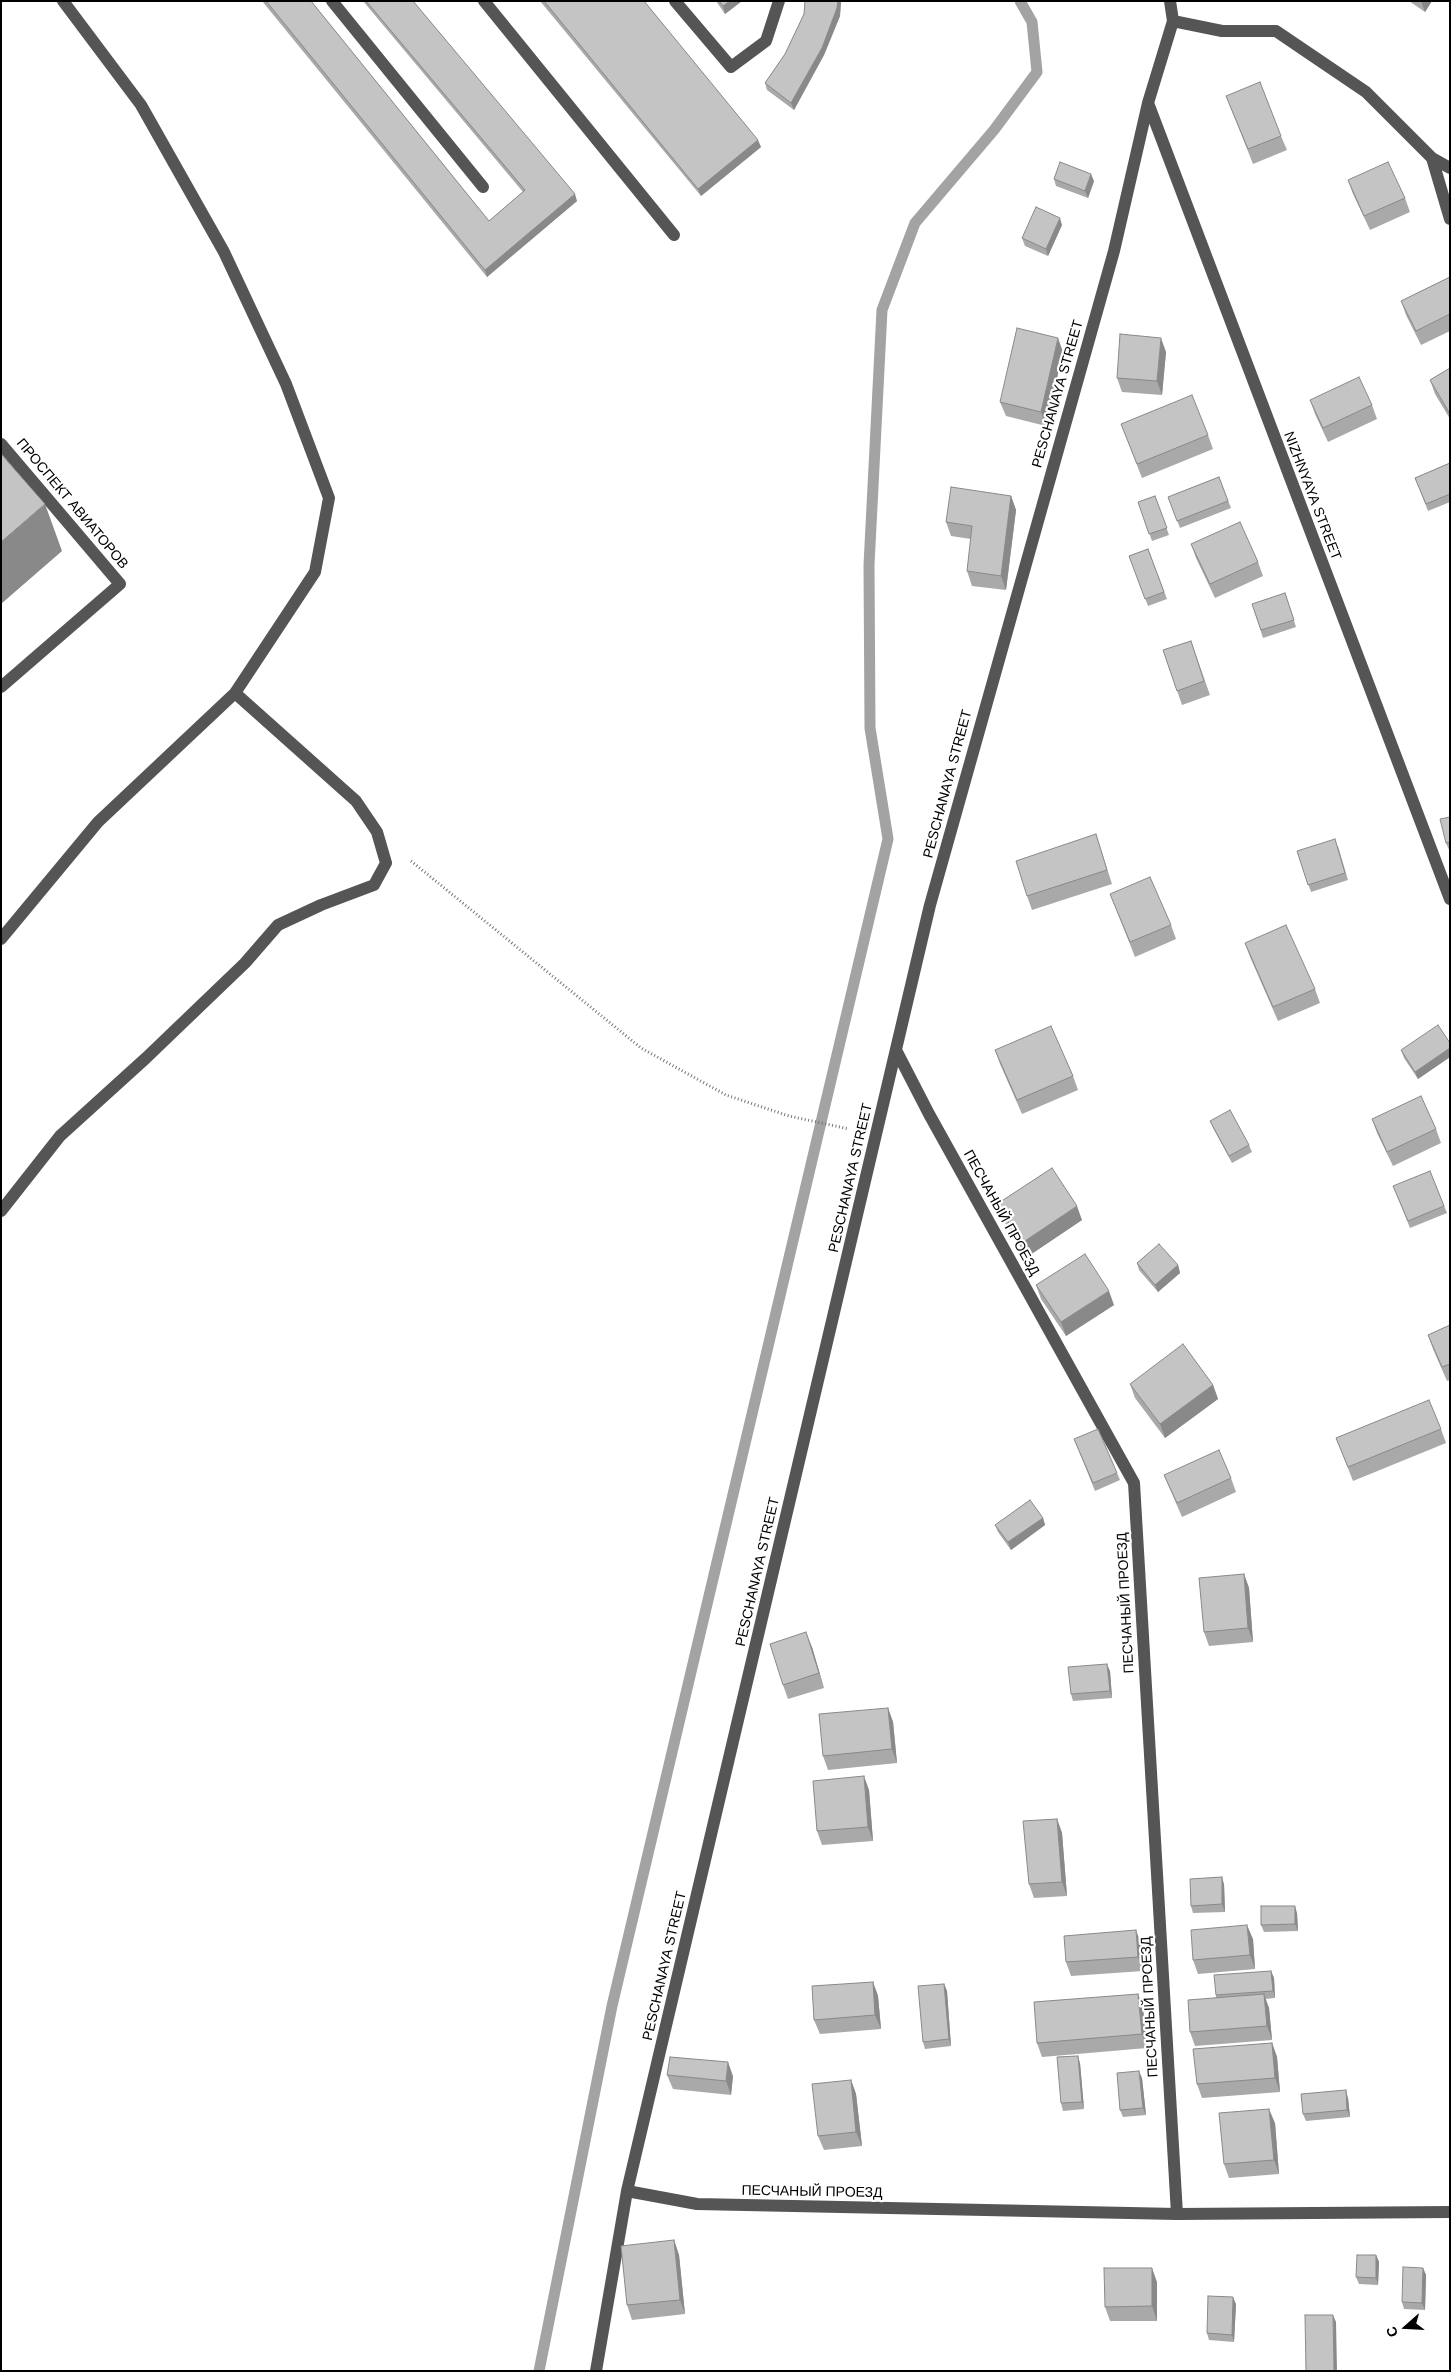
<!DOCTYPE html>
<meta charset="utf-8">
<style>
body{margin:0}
#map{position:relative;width:1451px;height:2372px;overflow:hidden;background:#fff;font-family:Arial,sans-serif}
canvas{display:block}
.frame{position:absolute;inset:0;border:2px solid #000;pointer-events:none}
.north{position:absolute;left:1381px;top:2302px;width:50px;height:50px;-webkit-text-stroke:4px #fff;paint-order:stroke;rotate:251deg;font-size:14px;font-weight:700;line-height:20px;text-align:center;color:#000}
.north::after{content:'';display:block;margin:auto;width:18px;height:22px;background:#000;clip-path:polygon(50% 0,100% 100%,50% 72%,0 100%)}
</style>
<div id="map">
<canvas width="1451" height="2372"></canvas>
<div class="frame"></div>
<div class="north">С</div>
</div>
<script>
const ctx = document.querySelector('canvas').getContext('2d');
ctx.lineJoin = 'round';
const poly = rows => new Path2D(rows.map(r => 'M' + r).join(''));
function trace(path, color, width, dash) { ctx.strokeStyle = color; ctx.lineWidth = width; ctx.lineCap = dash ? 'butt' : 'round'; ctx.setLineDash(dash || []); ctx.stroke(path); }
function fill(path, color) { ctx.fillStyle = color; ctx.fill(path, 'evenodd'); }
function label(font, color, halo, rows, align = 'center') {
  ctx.font = font + ' Arial,sans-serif'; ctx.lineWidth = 4.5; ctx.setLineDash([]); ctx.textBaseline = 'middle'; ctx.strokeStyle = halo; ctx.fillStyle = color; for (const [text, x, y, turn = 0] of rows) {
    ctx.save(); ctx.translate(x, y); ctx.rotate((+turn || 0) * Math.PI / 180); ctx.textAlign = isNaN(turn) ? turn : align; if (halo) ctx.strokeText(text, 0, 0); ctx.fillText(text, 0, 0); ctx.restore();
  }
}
trace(poly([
 [539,2371,612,2006,888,839,870,728,869,565,882,310,915,223,994,130,1037,72,1032,22,1020,1]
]), '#a3a3a3', 11);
trace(poly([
 [411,861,641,1048,726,1095,789,1116,849,1129]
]), '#777', 3, [1, 2.5]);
trace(poly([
 [63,1,141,105,224,252,286,384,329,498,315,572,235,693],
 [332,1,483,187],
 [484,1,674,235],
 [675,1,731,67,766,41,779,1],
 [1173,21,1222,31,1276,31,1366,92,1432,158,1450,219],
 [1148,103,1450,899],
 [1432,158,1450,168],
 [1,444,120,584,1,687],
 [1,939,98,822,235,693,356,801,377,832,386,863,374,885,321,905,278,925,245,963,146,1058,60,1136,1,1211],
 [896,1050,929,1114,1134,1483,1177,2214],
 [627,2191,697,2204,1177,2214,1450,2212],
 [596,2371,627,2191,930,905,1114,251,1148,103,1173,21,1170,1]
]), '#555', 12);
fill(poly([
 [262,1,311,1,489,221,523,192,363,1,413,1,577,201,487,277],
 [540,1,644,1,761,147,701,196],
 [716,1,742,1,725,14],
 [805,1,841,1,840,16,824,55,794,110,767,90,765,83,785,54,804,14],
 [1409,1,1432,1,1425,12],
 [1226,96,1281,136,1287,150,1253,164],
 [1054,179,1094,181,1088,198,1056,186],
 [1348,180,1405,198,1410,212,1370,230,1353,194],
 [1062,225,1048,256,1025,246,1022,238],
 [1450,277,1450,331,1421,345,1406,315,1401,301],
 [1063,352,1046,426,1006,416,1000,402],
 [1166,352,1162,395,1122,392,1117,378],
 [1450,368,1450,419,1435,394,1430,380],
 [1310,400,1372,405,1377,419,1328,442,1315,414],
 [1121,424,1208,435,1213,449,1142,478],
 [1450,463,1450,502,1428,511,1415,478],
 [1219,477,1231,508,1180,528,1168,497],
 [1011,496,1016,510,1006,590,972,586,967,571,971,539,951,536,946,522],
 [1155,496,1169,535,1152,541,1138,502],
 [1191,544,1258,562,1263,576,1215,598,1196,558],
 [1148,549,1167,599,1148,606,1129,556],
 [1285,593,1296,627,1263,638,1252,604],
 [1191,641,1210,695,1182,705,1163,650],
 [1450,817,1450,850,1449,850,1446,843],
 [1096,834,1112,884,1032,910,1027,896],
 [1338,846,1348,880,1311,892,1297,851],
 [1110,894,1171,925,1176,939,1135,957],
 [1245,943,1315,989,1320,1003,1278,1021,1250,957],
 [1450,1043,1450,1057,1418,1079,1404,1058,1401,1050],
 [995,1050,1073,1076,1078,1090,1022,1114,1000,1064],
 [1372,1119,1436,1129,1441,1143,1393,1166,1377,1133],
 [1210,1121,1249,1145,1252,1152,1232,1163,1213,1128],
 [1430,1171,1447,1213,1410,1228,1396,1193],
 [997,1204,1082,1220,1027,1257,1002,1218],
 [1137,1263,1178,1265,1180,1273,1158,1292,1139,1270],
 [1036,1285,1114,1305,1066,1336,1041,1299],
 [1450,1325,1450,1380,1447,1381,1433,1349,1428,1335],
 [1130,1384,1213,1385,1218,1399,1165,1438,1135,1398],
 [1441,1429,1446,1443,1353,1481,1336,1438],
 [1074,1439,1117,1473,1120,1480,1095,1491],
 [1164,1475,1231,1478,1236,1492,1182,1517],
 [1043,1518,1045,1525,1011,1550,998,1532,995,1525],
 [1244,1574,1249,1588,1253,1642,1209,1646,1204,1632],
 [812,1647,824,1688,788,1699,783,1685],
 [1110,1671,1112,1698,1073,1701,1071,1694],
 [888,1708,893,1722,897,1763,828,1770,823,1756],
 [869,1790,873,1841,822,1845,817,1831],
 [1057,1819,1062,1833,1067,1896,1034,1898,1029,1884],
 [1224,1884,1225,1912,1193,1913,1191,1906],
 [1297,1913,1298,1931,1264,1932,1261,1925],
 [1253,1939,1255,1969,1198,1974,1193,1960],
 [1141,1944,1143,1971,1071,1976,1066,1962],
 [1271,1971,1274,1978,1275,1998,1265,1999,1269,2008,1272,2040,1195,2046,1190,2032,1216,1997,1216,1995],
 [873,1982,878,1996,881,2029,820,2034,814,2020],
 [944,1984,947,1991,951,2046,925,2049,923,2042],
 [1138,1994,1143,2008,1147,2048,1042,2057,1037,2043],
 [1272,2043,1277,2057,1280,2092,1202,2098,1197,2084],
 [1080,2063,1084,2109,1063,2111,1061,2103],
 [667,2075,733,2076,731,2095,673,2089],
 [1142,2078,1146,2115,1123,2117,1120,2110],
 [851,2080,856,2094,862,2146,824,2150,818,2136],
 [1348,2098,1350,2117,1306,2121,1303,2114],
 [1275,2123,1279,2174,1229,2178,1224,2164],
 [674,2240,679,2255,685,2314,632,2320,627,2305],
 [1376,2255,1379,2262,1378,2285,1359,2284,1356,2277],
 [1423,2268,1426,2275,1425,2310,1404,2309,1402,2302],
 [1157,2282,1157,2321,1110,2321,1105,2307],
 [1236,2304,1234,2342,1209,2340,1207,2333]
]), '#a9a9a9');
fill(poly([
 [730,1,742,1,725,14,723,6],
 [838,1,841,1,840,16,824,55,794,110,791,103],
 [1421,1,1432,1,1425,12],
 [758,140,761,147,701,196,698,189],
 [1091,174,1094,181,1088,198,1085,191],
 [575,194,577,201,487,277,485,270],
 [1060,218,1062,225,1048,256,1046,249],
 [1058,338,1063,352,1046,426,1041,412],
 [1161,338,1166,352,1162,395,1157,381],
 [1011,496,1016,510,1006,590,1001,576],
 [45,504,62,551,1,604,1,542],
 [1450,1048,1450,1057,1418,1079,1415,1072],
 [1077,1206,1082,1220,1027,1257,1022,1243],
 [1178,1265,1180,1273,1158,1292,1155,1285],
 [1109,1291,1114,1305,1066,1336,1061,1322],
 [1213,1385,1218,1399,1165,1438,1160,1424],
 [1043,1518,1045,1525,1011,1550,1008,1542],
 [1244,1574,1249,1588,1253,1642,1248,1628],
 [806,1632,812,1647,824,1688,819,1673],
 [1107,1664,1110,1671,1112,1698,1110,1691],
 [888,1708,893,1722,897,1763,892,1749],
 [864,1776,869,1790,873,1841,868,1827],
 [1057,1819,1062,1833,1067,1896,1062,1882],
 [1222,1877,1224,1884,1225,1912,1222,1904],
 [1295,1906,1297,1913,1298,1931,1295,1924],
 [1247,1925,1253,1939,1255,1969,1250,1955],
 [1136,1930,1141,1944,1143,1971,1138,1957],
 [1271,1971,1274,1978,1275,1998,1273,1991],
 [873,1982,878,1996,881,2029,875,2015],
 [944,1984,947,1991,951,2046,949,2039],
 [1138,1994,1143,2008,1147,2048,1142,2034],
 [1264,1994,1269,2008,1272,2040,1267,2026],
 [1272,2043,1277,2057,1280,2092,1275,2078],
 [1078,2056,1080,2063,1084,2109,1082,2102],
 [728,2062,733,2076,731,2095,726,2081],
 [1139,2071,1142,2078,1146,2115,1143,2108],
 [851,2080,856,2094,862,2146,856,2132],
 [1346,2090,1348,2098,1350,2117,1347,2110],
 [1269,2109,1275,2123,1279,2174,1274,2160],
 [674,2240,679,2255,685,2314,680,2300],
 [1376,2255,1379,2262,1378,2285,1376,2278],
 [1152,2268,1157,2282,1157,2321,1152,2306],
 [1423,2268,1426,2275,1425,2310,1422,2303],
 [1233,2297,1236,2304,1234,2342,1232,2335],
 [1333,2315,1336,2322,1337,2371,1334,2371]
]), '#898989');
const building = poly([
 [266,1,311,1,489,221,525,190,366,1,413,1,575,194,485,270,266,1],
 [544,1,644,1,758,140,698,189,544,1],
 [719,1,730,1,723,6,719,1],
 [805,1,838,1,837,8,822,48,791,103,765,83,785,54,804,14,805,1],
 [1260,82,1281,136,1248,149,1226,96,1260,82],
 [1060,162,1091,174,1085,191,1054,179,1060,162],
 [1388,162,1405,198,1364,216,1348,180,1388,162],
 [1036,207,1060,218,1046,249,1022,238,1036,207],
 [1450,277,1450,314,1416,331,1401,301,1450,277],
 [1017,328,1058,338,1041,412,1000,402,1017,328],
 [1120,334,1161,338,1157,381,1117,378,1120,334],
 [1450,368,1450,414,1430,380,1450,368],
 [1359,377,1372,405,1323,428,1310,400,1359,377],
 [1192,395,1208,435,1137,464,1121,424,1192,395],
 [1,454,45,504,1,542,1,454],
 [1450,463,1450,494,1426,504,1415,478,1450,463],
 [1219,477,1228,501,1177,521,1168,497,1219,477],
 [951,487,1011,496,1001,576,967,571,972,526,946,522,951,487],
 [1155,496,1167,528,1149,534,1138,502,1155,496],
 [1240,522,1258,562,1210,584,1191,544,1240,522],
 [1148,549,1164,592,1145,599,1129,556,1148,549],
 [1285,593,1294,620,1261,630,1252,604,1285,593],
 [1191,641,1204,681,1177,691,1163,650,1191,641],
 [1450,817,1450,842,1446,843,1440,819,1450,817],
 [1096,834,1107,870,1027,896,1016,861,1096,834],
 [1335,839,1345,873,1308,885,1297,851,1335,839],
 [1150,877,1171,925,1130,942,1110,894,1150,877],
 [1286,925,1315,989,1273,1007,1245,943,1286,925],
 [1438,1025,1450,1043,1450,1048,1415,1072,1401,1050,1438,1025],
 [1051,1026,1073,1076,1017,1100,995,1050,1051,1026],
 [1421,1096,1436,1129,1387,1152,1372,1119,1421,1096],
 [1230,1110,1249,1145,1229,1156,1210,1121,1230,1110],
 [1052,1168,1077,1206,1022,1243,997,1204,1052,1168],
 [1430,1171,1444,1206,1408,1221,1393,1186,1430,1171],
 [1159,1244,1178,1265,1155,1285,1137,1263,1159,1244],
 [1085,1254,1109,1291,1061,1322,1036,1285,1085,1254],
 [1450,1325,1450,1364,1442,1367,1428,1335,1450,1325],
 [1183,1344,1213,1385,1160,1424,1130,1384,1183,1344],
 [1429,1400,1441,1429,1348,1467,1336,1438,1429,1400],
 [1098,1429,1117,1473,1093,1483,1074,1439,1098,1429],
 [1219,1450,1231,1478,1177,1503,1164,1475,1219,1450],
 [1030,1500,1043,1518,1008,1542,995,1525,1030,1500],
 [1244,1574,1248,1628,1204,1632,1199,1578,1244,1574],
 [806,1632,819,1673,783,1685,770,1644,806,1632],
 [1107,1664,1110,1691,1071,1694,1068,1667,1107,1664],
 [888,1708,892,1749,823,1756,819,1714,888,1708],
 [864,1776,868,1827,817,1831,813,1781,864,1776],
 [1057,1819,1062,1882,1029,1884,1023,1821,1057,1819],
 [1222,1877,1222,1904,1191,1906,1190,1879,1222,1877],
 [1261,1906,1295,1906,1295,1924,1261,1925,1261,1906],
 [1247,1925,1250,1955,1193,1960,1191,1930,1247,1925],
 [1136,1930,1138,1957,1066,1962,1064,1936,1136,1930],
 [1271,1971,1273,1991,1216,1995,1214,1975,1271,1971],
 [873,1982,875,2015,814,2020,812,1986,873,1982],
 [944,1984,949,2039,923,2042,918,1986,944,1984],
 [1138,1994,1142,2034,1037,2043,1034,2002,1138,1994],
 [1264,1994,1267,2026,1190,2032,1188,2000,1264,1994],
 [1272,2043,1275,2078,1197,2084,1193,2049,1272,2043],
 [1078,2056,1082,2102,1061,2103,1057,2057,1078,2056],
 [670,2057,728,2062,726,2081,667,2075,670,2057],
 [1139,2071,1143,2108,1120,2110,1117,2073,1139,2071],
 [851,2080,856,2132,818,2136,812,2084,851,2080],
 [1346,2090,1347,2110,1303,2114,1301,2094,1346,2090],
 [1269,2109,1274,2160,1224,2164,1219,2113,1269,2109],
 [674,2240,680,2300,627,2305,621,2246,674,2240],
 [1357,2255,1376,2255,1376,2278,1356,2277,1357,2255],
 [1403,2267,1423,2268,1422,2303,1402,2302,1403,2267],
 [1104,2268,1152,2268,1152,2306,1105,2307,1104,2268],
 [1208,2296,1233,2297,1232,2335,1207,2333,1208,2296],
 [1305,2315,1333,2315,1334,2371,1306,2371,1305,2315]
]);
fill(building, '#c4c4c4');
trace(building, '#898989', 1);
label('14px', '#000', '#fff', [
 ["PESCHANAYA STREET",1058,394,-74],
 ["NIZHNYAYA STREET",1312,496,69],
 ["ПРОСПЕКТ АВИАТОРОВ",72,504,50],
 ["PESCHANAYA STREET",948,784,-75],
 ["PESCHANAYA STREET",851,1178,-77],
 ["ПЕСЧАНЫЙ ПРОЕЗД",1001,1213,61],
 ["PESCHANAYA STREET",758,1572,-77],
 ["ПЕСЧАНЫЙ ПРОЕЗД",1126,1603,-93],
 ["PESCHANAYA STREET",665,1966,-77],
 ["ПЕСЧАНЫЙ ПРОЕЗД",1150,2007,-93],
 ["ПЕСЧАНЫЙ ПРОЕЗД",812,2192,1]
]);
</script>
